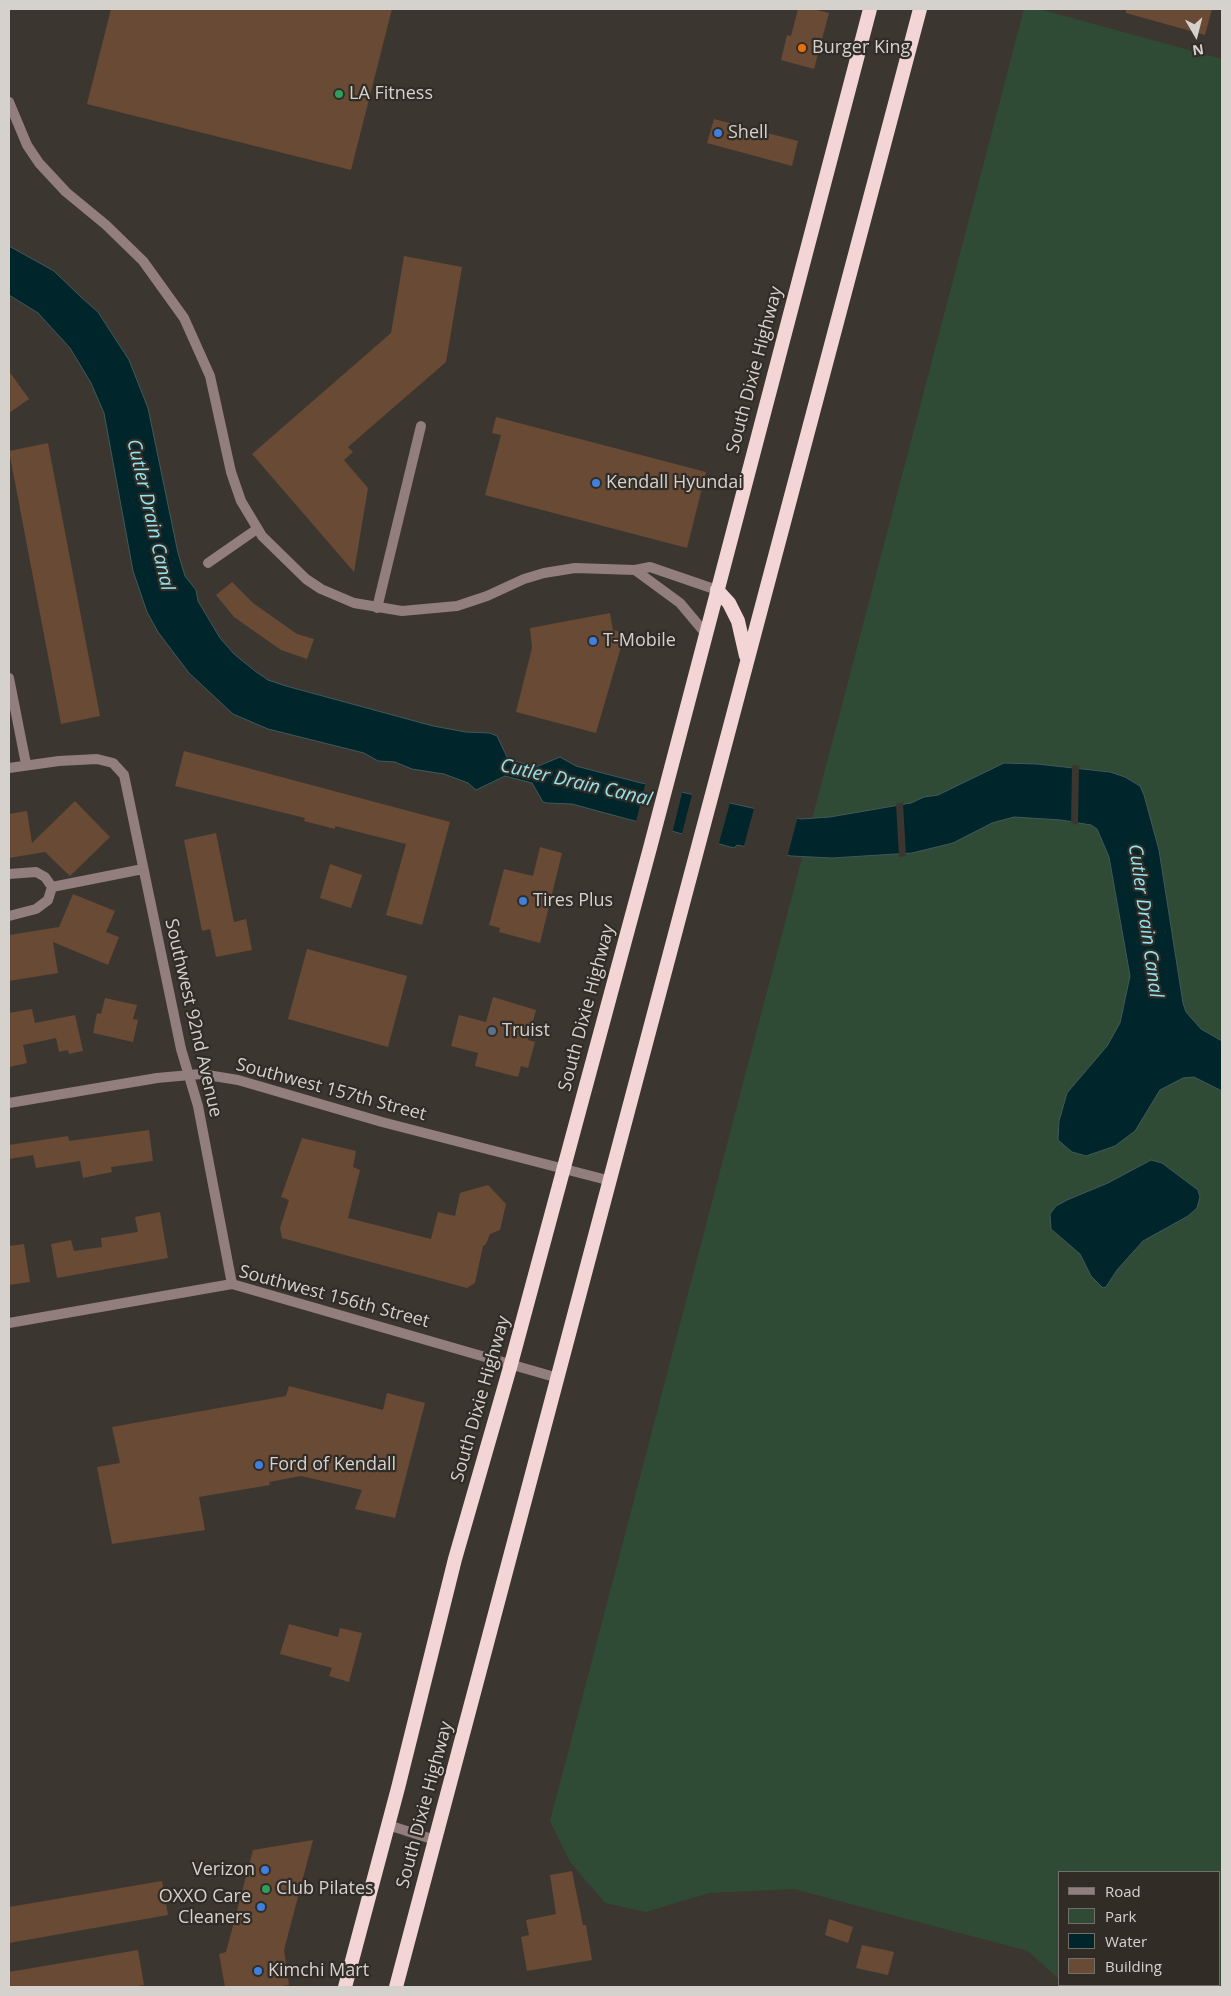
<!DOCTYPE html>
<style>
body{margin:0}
#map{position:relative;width:1231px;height:1996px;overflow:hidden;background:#3c3630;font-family:"Open Sans",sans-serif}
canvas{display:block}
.frame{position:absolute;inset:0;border:10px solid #d5d2ce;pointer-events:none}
.legend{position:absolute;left:1058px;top:1871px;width:162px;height:115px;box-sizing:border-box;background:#322c26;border:1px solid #736e69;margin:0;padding:6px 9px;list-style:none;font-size:15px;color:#d5d2ce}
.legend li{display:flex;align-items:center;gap:10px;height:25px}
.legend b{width:25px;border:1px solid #736e69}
.north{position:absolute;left:1171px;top:10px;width:50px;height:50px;-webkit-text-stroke:4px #322c26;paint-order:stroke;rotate:172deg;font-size:14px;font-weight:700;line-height:20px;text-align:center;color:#d5d2ce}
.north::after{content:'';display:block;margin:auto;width:18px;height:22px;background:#d5d2ce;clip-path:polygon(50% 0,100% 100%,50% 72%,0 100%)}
</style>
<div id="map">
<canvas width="1231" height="1996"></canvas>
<div class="frame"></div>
<ul class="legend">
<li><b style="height:6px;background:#917e7d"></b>Road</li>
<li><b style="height:14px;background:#2f4b35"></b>Park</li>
<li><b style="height:14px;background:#00252a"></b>Water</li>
<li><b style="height:14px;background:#694a34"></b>Building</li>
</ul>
<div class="north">N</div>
</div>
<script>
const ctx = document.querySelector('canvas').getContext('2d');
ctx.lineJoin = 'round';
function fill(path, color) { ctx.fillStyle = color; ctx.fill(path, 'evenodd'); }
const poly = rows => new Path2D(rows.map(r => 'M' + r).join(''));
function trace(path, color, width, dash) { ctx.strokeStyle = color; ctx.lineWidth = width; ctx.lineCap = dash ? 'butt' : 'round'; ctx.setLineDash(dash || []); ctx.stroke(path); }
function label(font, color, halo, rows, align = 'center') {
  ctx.font = font + ' "Open Sans",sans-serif'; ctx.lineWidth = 4.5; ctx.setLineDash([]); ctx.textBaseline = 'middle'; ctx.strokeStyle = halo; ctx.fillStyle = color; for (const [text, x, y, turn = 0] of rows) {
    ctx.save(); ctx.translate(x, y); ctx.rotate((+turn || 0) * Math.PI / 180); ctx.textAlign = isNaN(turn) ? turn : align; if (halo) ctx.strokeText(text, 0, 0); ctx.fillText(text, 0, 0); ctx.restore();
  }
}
fill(poly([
 [1024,9,1039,9,1222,59,1222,1987,1067,1987,1065,1985,1220,1985,1220,1872,1060,1872,1060,1980,1028,1951,794,1889,709,1893,646,1912,605,1903,570,1862,550,1821]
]), '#2f4b35');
const water = poly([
 [9,246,54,271,82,298,98,312,129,360,148,408,178,553,185,576,196,590,198,601,220,638,234,654,255,671,268,680,286,686,433,726,466,732,490,733,497,736,508,759,536,767,560,757,576,766,637,782,801,819,830,817,911,803,924,797,938,795,1004,763,1037,764,1110,772,1125,777,1140,786,1144,795,1159,850,1183,1003,1186,1012,1201,1029,1222,1041,1222,1091,1194,1077,1183,1078,1160,1090,1135,1131,1115,1146,1086,1156,1072,1152,1058,1140,1059,1121,1067,1093,1107,1046,1120,1023,1130,976,1109,857,1097,829,1091,825,1061,820,1014,817,992,823,953,843,912,853,832,858,791,856,737,845,734,848,572,804,547,803,543,802,532,783,505,776,476,790,468,783,444,774,412,769,395,762,378,761,364,753,268,729,233,714,189,673,158,632,147,612,133,571,104,413,91,383,70,348,38,313,9,295,9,246],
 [1151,1160,1162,1163,1198,1190,1200,1197,1197,1208,1188,1216,1143,1241,1117,1270,1106,1287,1103,1288,1091,1276,1080,1254,1051,1229,1050,1214,1056,1206,1067,1200,1108,1183,1151,1160]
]);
fill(water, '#00252a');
trace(water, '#40595b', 1);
fill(poly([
 [1072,765,1079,766,1078,825,1071,823],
 [646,781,683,789,672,834,635,825],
 [693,791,731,799,718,847,681,837],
 [903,802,906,856,899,857,896,804],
 [755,805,798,816,787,858,743,849]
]), '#3c3630');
fill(poly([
 [111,9,392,9,351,170,87,104],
 [798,9,813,9,829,13,814,69,781,60,787,35,791,36],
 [1126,9,1212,9,1205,35,1126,13],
 [714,119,798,141,792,166,707,143],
 [404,256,462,267,446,362,348,447,353,452,344,460,368,488,354,572,252,454,391,333],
 [9,371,29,399,9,413],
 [496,417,706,472,687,548,485,495,501,435,492,433],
 [48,443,100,716,61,724,9,451],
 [232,582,253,603,297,634,314,639,307,659,281,650,234,617,216,595],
 [610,613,613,630,625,633,596,733,516,712,532,648,530,628],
 [184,751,450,822,422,925,386,915,406,844,335,826,335,829,304,821,305,818,175,786],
 [75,801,110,837,70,876,45,852,9,858,9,814,27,811,32,843],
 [216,833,234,922,246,919,252,950,216,957,210,929,202,931,184,840],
 [540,847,562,853,540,943,499,932,500,928,489,925,504,869,533,876],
 [330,864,362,875,351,908,320,898],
 [73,894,115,911,106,932,119,937,108,965,53,942,58,973,9,981,9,935,59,927],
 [307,949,407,976,388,1047,288,1019],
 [493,997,536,1010,528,1040,535,1042,528,1068,521,1066,518,1077,475,1066,478,1053,451,1046,459,1015,486,1022],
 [105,998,137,1005,133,1019,138,1020,133,1042,93,1033,97,1013,101,1014],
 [32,1009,35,1023,75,1015,83,1051,69,1054,68,1050,59,1052,56,1038,23,1045,27,1063,9,1067,9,1013],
 [149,1130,153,1161,111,1167,112,1172,83,1178,80,1161,36,1168,33,1155,9,1159,9,1145,68,1136,69,1141],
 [302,1138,356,1151,353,1167,360,1170,348,1218,431,1239,438,1212,455,1216,460,1193,488,1185,506,1204,500,1230,490,1234,486,1244,483,1246,475,1283,467,1288,282,1238,280,1228,289,1200,281,1197],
 [160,1212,168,1258,57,1278,51,1244,71,1240,74,1251,102,1247,101,1238,138,1232,135,1217],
 [24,1244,30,1282,9,1285,9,1246],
 [289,1386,383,1410,387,1393,425,1403,395,1518,355,1509,362,1490,301,1476,269,1482,270,1485,199,1497,205,1530,112,1544,97,1467,120,1463,112,1427,286,1396],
 [289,1624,338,1637,340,1628,362,1633,349,1682,329,1676,332,1668,280,1654],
 [313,1840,284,1950,289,1985,275,1987,225,1987,219,1954,226,1952,253,1850],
 [572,1871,583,1925,586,1925,592,1960,527,1971,521,1937,529,1935,526,1920,556,1914,550,1875],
 [162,1881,168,1915,9,1943,9,1907],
 [829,1919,853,1927,848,1943,825,1935],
 [862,1945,894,1952,888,1975,856,1968],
 [138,1950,144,1985,130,1987,9,1987,9,1972]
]), '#694a34');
trace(poly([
 [208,563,257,529],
 [377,608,421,426],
 [9,678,26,764],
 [9,768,59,761,97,759,113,763,124,775,181,1049,198,1106,232,1284],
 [9,874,36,872,45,877,52,887],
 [52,887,143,869],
 [9,916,36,909,48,900,52,887],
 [9,1103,157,1078,201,1074,238,1080,382,1122,611,1181],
 [9,1323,232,1284,558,1378],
 [388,1825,435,1840]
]), '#917e7d', 10);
trace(poly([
 [9,102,27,145,39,163,66,192,106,225,143,261,184,318,210,376,231,472,241,501,262,536,306,579,321,589,354,603,402,611,457,606,487,596,524,579,544,573,575,568,635,570,650,567,717,590],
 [635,570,680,603,706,634]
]), '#917e7d', 10);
trace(poly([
 [717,590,729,603,738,621,746,656],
 [345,1987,398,1788,455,1559,511,1364,650,848,870,9],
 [396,1987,920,9]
]), '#f3d5d5', 14);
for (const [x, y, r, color] of [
 [802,48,5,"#e8710a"],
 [339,94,5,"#2e9e5b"],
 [718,133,5,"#3f7fe0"],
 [596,483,5,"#3f7fe0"],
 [593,641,5,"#3f7fe0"],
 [523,901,5,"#3f7fe0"],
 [492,1031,5,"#5c6f8a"],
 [259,1465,5,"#3f7fe0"],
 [265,1870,5,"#3f7fe0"],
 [266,1889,5,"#2e9e5b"],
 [261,1907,5,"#3f7fe0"],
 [258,1971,5,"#3f7fe0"]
]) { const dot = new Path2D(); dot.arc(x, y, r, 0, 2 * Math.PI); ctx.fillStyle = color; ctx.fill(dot); trace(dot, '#322c26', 2); }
label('18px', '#d5d2ce', '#322c26', [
 ["Burger King",812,48],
 ["LA Fitness",349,94],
 ["Shell",728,133],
 ["Kendall Hyundai",606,483],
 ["T-Mobile",603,641],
 ["Tires Plus",533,901],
 ["Truist",502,1031],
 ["Ford of Kendall",269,1465],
 ["Verizon",255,1870,"right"],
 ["Club Pilates",276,1889],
 ["OXXO Care",251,1897,"right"],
 ["Cleaners",251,1918,"right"],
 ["Kimchi Mart",268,1971]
], 'left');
label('18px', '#d5d2ce', '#322c26', [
 ["South Dixie Highway",755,370,-75],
 ["South Dixie Highway",587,1008,-75],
 ["Southwest 92nd Avenue",193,1018,77],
 ["Southwest 157th Street",331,1090,15],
 ["Southwest 156th Street",334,1297,15],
 ["South Dixie Highway",481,1399,-74],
 ["South Dixie Highway",425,1805,-75]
]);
label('italic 19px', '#90e5f2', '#322c26', [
 ["Cutler Drain Canal",150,515,77],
 ["Cutler Drain Canal",576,783,13],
 ["Cutler Drain Canal",1145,921,82]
]);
</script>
